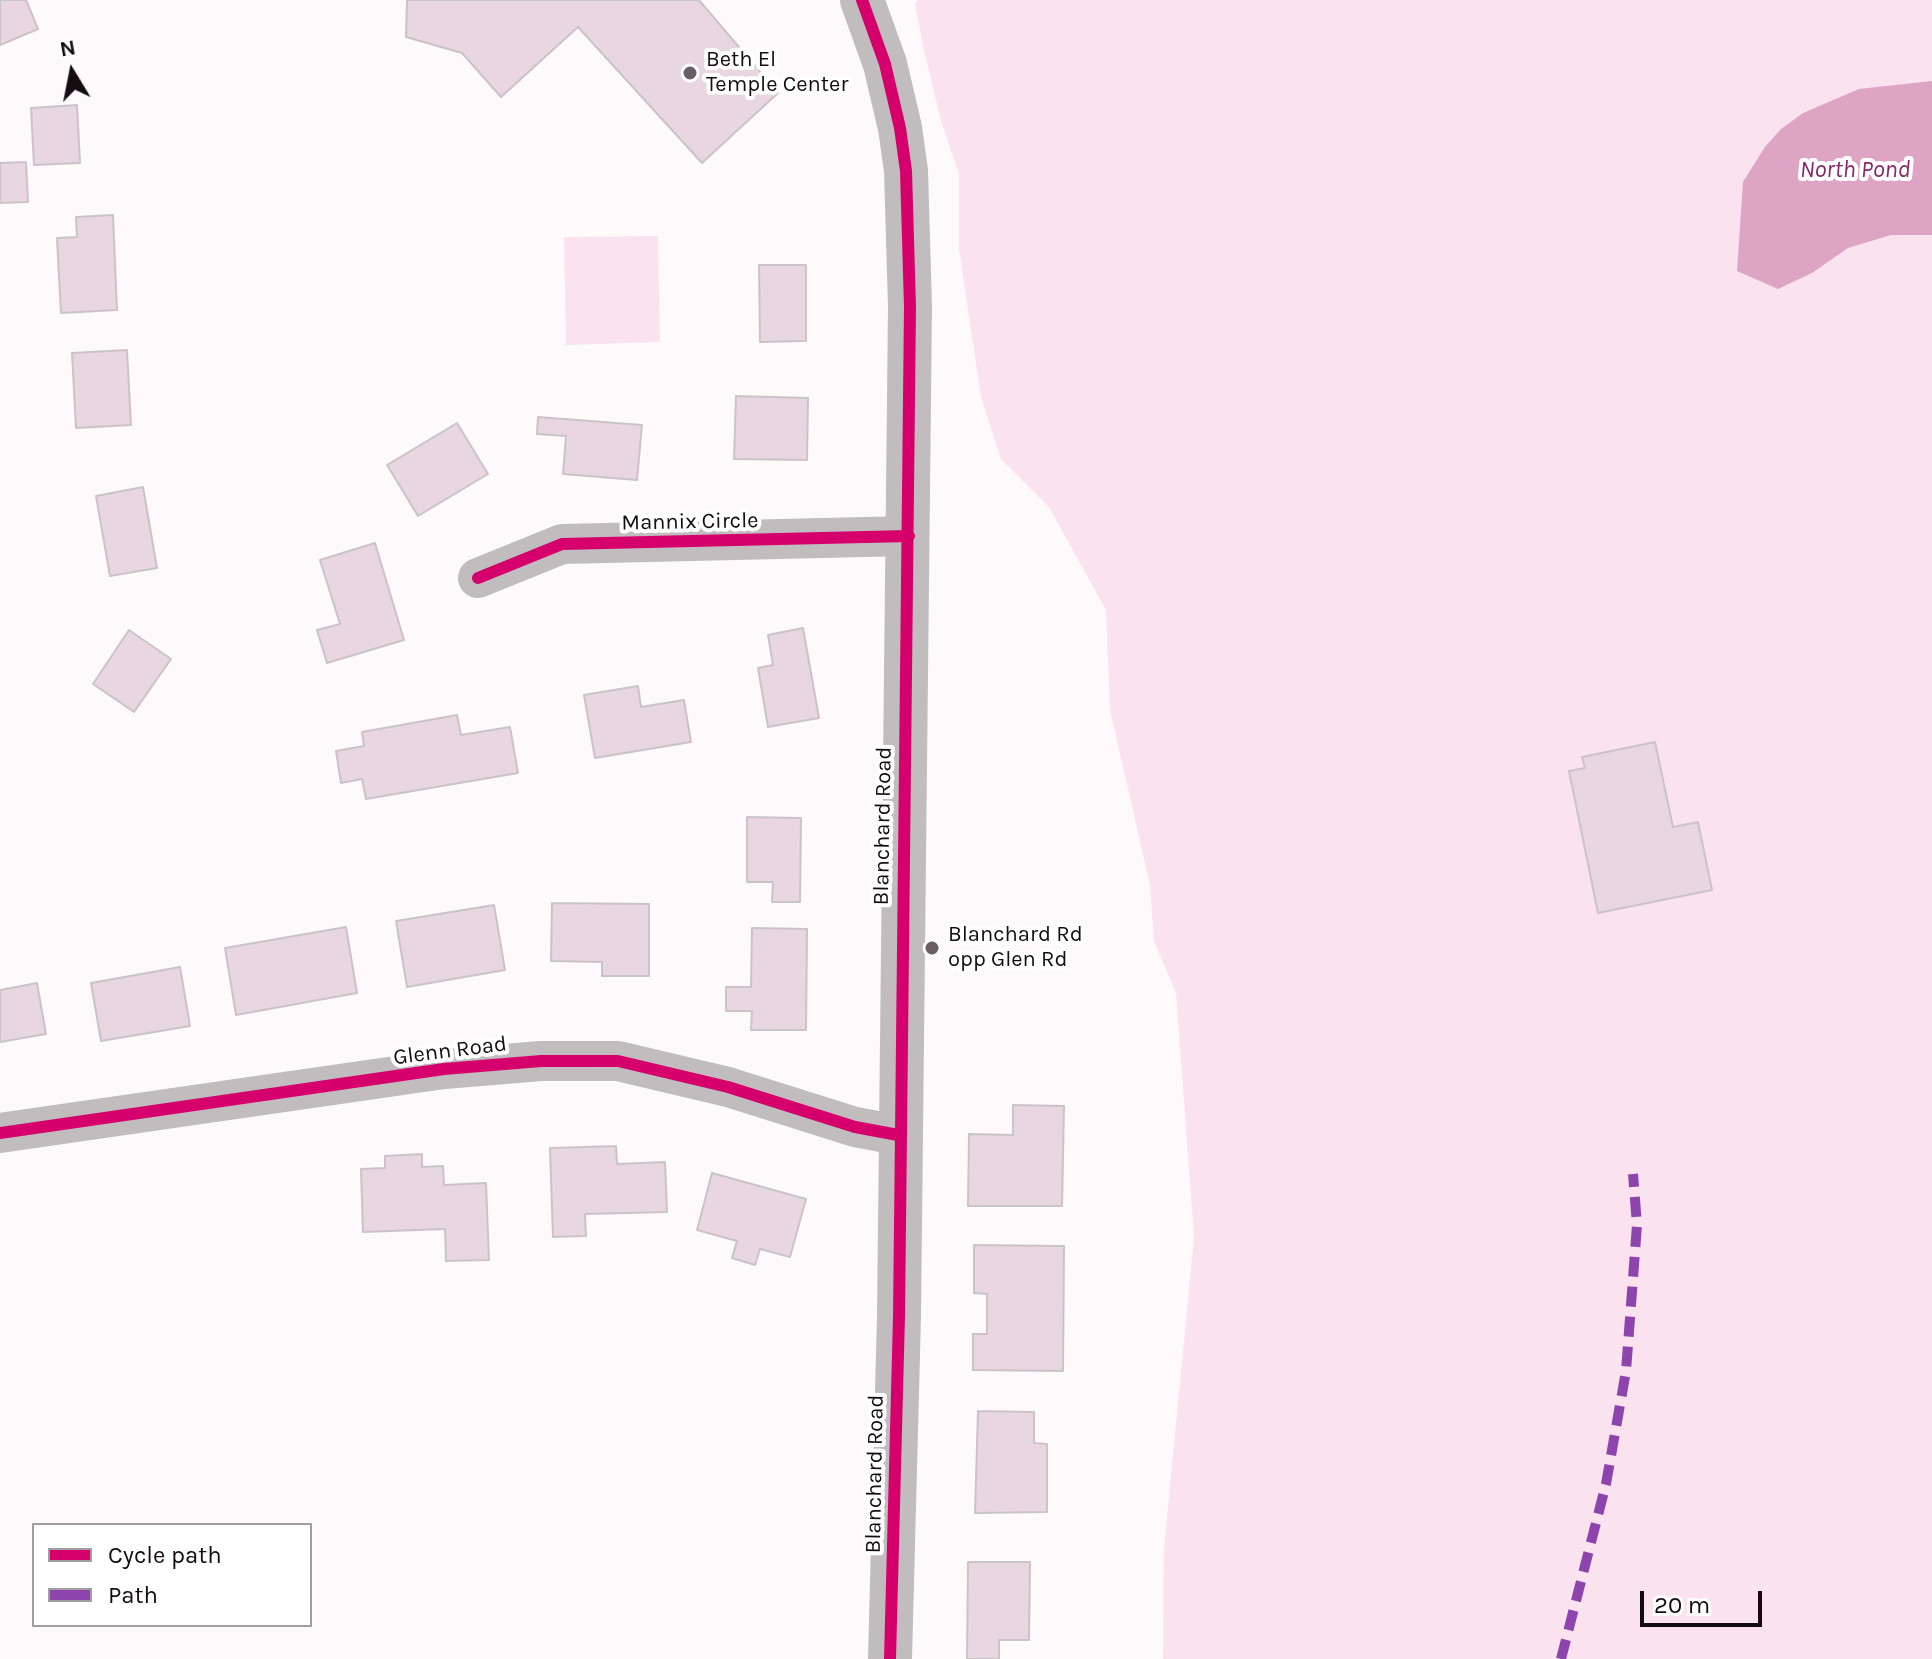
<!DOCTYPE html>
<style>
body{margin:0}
#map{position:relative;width:1932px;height:1659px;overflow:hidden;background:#fefafc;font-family:Karla,sans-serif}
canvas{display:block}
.legend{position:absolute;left:32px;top:1523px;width:280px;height:104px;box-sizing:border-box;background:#fff;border:2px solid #a19ea0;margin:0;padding:10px 14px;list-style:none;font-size:24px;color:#150c11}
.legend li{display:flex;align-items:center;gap:16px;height:40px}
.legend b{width:40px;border:2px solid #a19ea0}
.north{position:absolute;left:32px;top:32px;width:80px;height:80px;-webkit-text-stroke:6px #fff;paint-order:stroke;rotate:350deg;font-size:22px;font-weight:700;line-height:32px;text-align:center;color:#150c11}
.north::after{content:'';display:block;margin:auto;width:28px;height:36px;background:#150c11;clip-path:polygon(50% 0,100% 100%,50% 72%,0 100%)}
.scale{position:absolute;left:1640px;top:1591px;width:122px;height:36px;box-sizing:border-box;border:4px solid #150c11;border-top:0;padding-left:10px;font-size:24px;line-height:28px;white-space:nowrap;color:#150c11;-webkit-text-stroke:6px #fff;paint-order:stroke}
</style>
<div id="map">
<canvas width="1932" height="1659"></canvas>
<ul class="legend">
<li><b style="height:10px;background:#d6006c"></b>Cycle path</li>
<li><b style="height:10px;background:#8e44ad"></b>Path</li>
</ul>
<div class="north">N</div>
<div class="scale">20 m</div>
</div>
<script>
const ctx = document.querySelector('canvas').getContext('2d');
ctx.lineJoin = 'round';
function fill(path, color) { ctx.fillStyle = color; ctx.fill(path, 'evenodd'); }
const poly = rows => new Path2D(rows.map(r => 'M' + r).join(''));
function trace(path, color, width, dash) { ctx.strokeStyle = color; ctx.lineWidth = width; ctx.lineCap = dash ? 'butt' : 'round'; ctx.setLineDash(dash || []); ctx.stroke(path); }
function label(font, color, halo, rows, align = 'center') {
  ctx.font = font + ' Karla,sans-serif'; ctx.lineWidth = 8; ctx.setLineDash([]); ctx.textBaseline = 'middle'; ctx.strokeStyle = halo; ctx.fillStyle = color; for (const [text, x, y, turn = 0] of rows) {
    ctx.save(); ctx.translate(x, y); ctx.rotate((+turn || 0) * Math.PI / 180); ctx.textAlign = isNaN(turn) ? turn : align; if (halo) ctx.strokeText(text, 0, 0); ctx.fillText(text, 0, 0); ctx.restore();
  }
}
fill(poly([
 [918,0,1932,0,1932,1659,1163,1659,1164,1549,1194,1237,1176,993,1154,941,1150,885,1110,710,1106,610,1049,507,1001,459,981,397,959,249,959,174,941,121,924,50,915,4],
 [658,236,660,342,566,345,564,237]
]), '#fbe2ef');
fill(poly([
 [1932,81,1932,235,1891,235,1848,248,1812,273,1778,289,1737,271,1743,182,1765,147,1781,129,1803,113,1859,89]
]), '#dea4c4');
const building = poly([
 [0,0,26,0,38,29,0,45,0,0],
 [407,0,699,0,778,93,702,163,578,27,501,97,462,53,406,37,407,0],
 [77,105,80,163,34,165,31,108,77,105],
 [26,162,28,202,0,203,0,163,26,162],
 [113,215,117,310,61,313,57,238,77,237,76,217,113,215],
 [759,265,806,265,806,341,760,342,759,265],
 [127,350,131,425,76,428,72,353,127,350],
 [736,396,808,398,807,460,734,459,736,396],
 [538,417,642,425,637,480,563,474,566,436,537,434,538,417],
 [457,423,488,474,418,516,387,465,457,423],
 [143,487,157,568,110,576,96,496,143,487],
 [375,543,404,640,327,663,317,630,340,624,320,560,375,543],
 [803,628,819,718,768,727,758,668,773,665,768,635,803,628],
 [129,630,171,659,134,712,93,684,129,630],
 [638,686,641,707,684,700,691,742,595,758,584,695,638,686],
 [457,715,461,735,510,727,518,773,366,799,362,779,341,783,336,751,364,746,362,732,457,715],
 [1655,742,1673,827,1698,822,1712,890,1598,913,1569,771,1585,768,1582,757,1655,742],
 [747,817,801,818,800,902,772,902,773,882,747,882,747,817],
 [552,903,649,904,649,976,602,976,602,962,551,961,552,903],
 [494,905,505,970,407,987,396,921,494,905],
 [346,927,357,993,236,1015,225,948,346,927],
 [752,928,807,929,806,1030,751,1030,752,1011,726,1011,726,987,751,987,752,928],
 [180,967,190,1026,101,1041,91,983,180,967],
 [37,983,46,1034,0,1042,0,990,37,983],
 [1013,1105,1064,1106,1062,1206,968,1206,969,1134,1013,1135,1013,1105],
 [616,1146,617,1164,665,1162,667,1212,585,1214,586,1236,553,1237,550,1148,616,1146],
 [422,1154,422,1167,443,1166,444,1185,486,1183,489,1260,446,1261,445,1229,363,1232,361,1169,385,1168,385,1156,422,1154],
 [712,1173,806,1199,790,1257,760,1249,755,1265,732,1258,737,1241,697,1230,712,1173],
 [974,1245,1064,1246,1063,1371,973,1370,973,1334,987,1334,987,1294,974,1293,974,1245],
 [978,1411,1034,1412,1034,1443,1047,1444,1047,1512,975,1513,978,1411],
 [968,1562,1030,1562,1029,1640,999,1640,999,1659,967,1659,968,1562]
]);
fill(building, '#e8d6e0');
trace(building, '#cac3c7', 2);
trace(poly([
 [478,578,562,544,909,536],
 [0,1133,444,1069,541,1061,618,1061,728,1087,855,1127,898,1135]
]), '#c1bdbf', 40);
trace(poly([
 [862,0,885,64,900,128,906,171,910,307,899,1316,890,1659]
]), '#c1bcbe', 44);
trace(poly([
 [1561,1659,1606,1484,1626,1371,1637,1225,1633,1174]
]), '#8e44ad', 10, [20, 10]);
trace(poly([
 [862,0,885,64,900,128,906,171,910,307,899,1316,890,1659],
 [478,578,562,544,909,536],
 [0,1133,444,1069,541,1061,618,1061,728,1087,855,1127,898,1135]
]), '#d6006c', 12);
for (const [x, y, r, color] of [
 [690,73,8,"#675f63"],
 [932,948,8,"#675f63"]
]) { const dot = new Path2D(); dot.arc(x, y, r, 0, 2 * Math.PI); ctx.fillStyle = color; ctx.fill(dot); trace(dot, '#fff', 3); }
label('22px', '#150c11', '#fff', [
 ["Beth El",706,60],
 ["Temple Center",706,85],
 ["Blanchard Rd",948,935],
 ["opp Glen Rd",948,960]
], 'left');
label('22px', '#150c11', '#fff', [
 ["Mannix Circle",690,522,-1],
 ["Blanchard Road",883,826,-89],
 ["Glenn Road",450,1051,-7],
 ["Blanchard Road",875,1474,-89]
]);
label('italic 24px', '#882764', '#fff', [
 ["North Pond",1855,170]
]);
</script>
